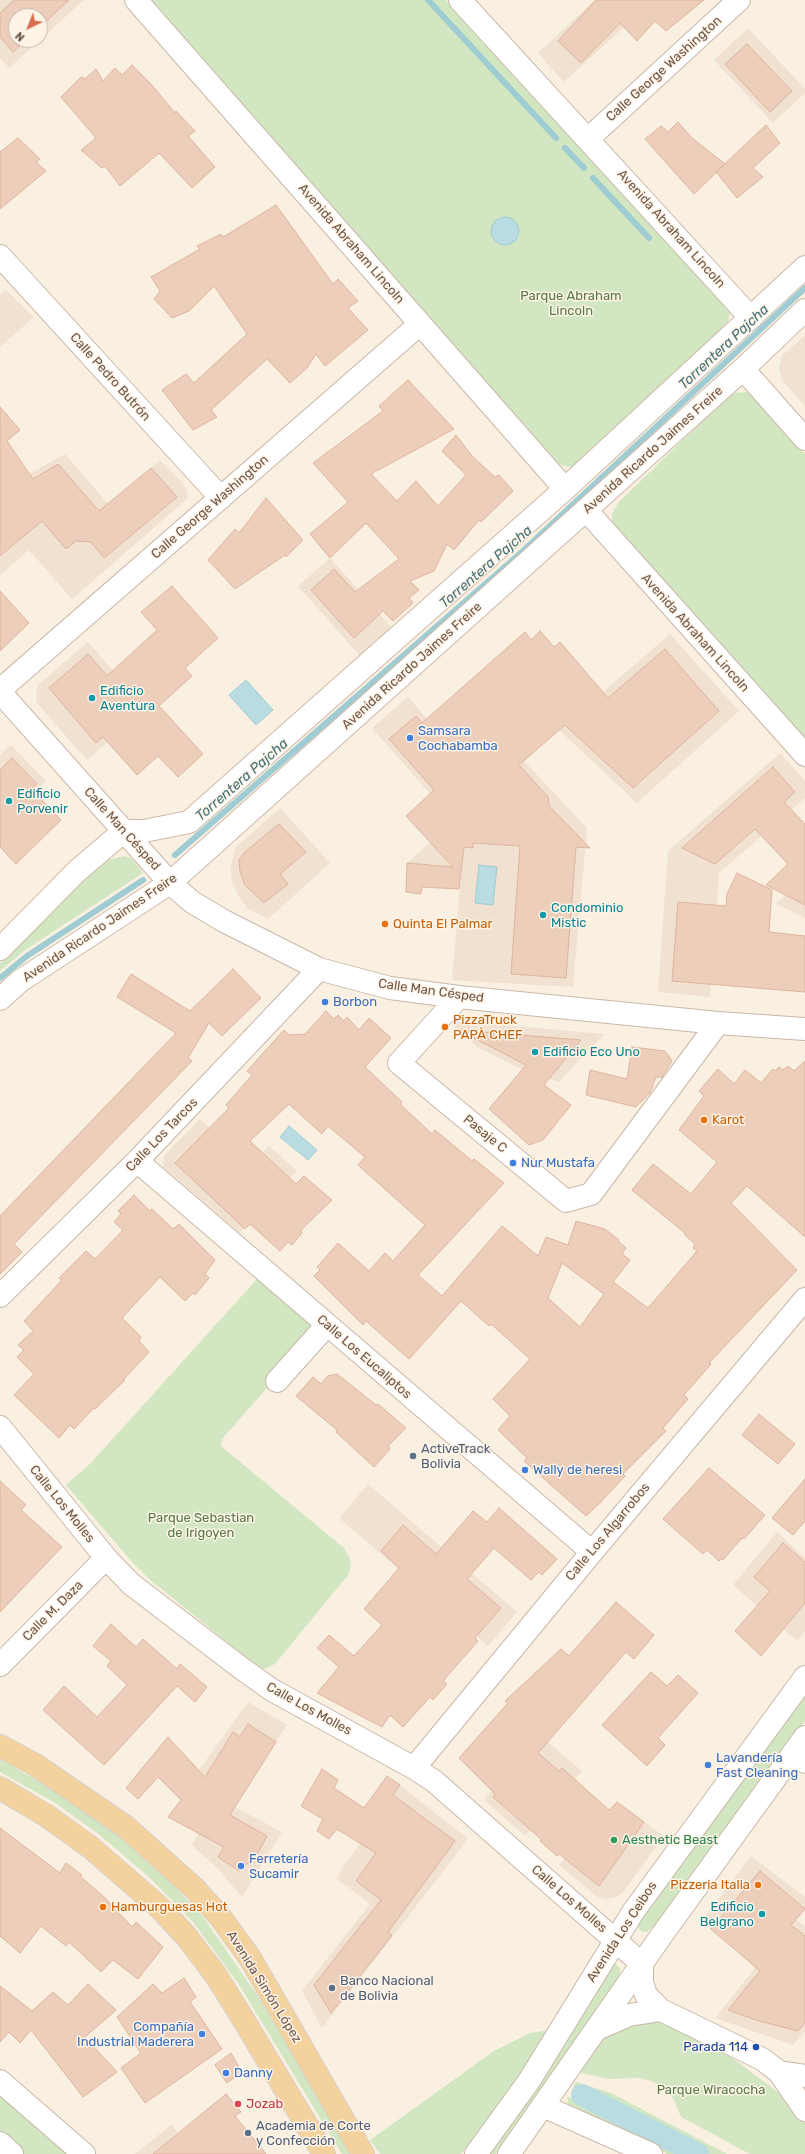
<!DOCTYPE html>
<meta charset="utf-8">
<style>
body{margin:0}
#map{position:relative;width:805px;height:2154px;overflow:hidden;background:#faf0e1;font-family:Rubik,sans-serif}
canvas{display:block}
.north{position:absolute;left:8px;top:8px;width:40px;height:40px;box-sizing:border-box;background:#fdf4e7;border:1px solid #c4b5a8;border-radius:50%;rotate:223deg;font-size:11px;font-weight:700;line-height:16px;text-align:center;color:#6f564a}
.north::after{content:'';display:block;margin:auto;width:14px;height:18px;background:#db6b4f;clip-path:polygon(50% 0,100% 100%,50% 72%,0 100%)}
</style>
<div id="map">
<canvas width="805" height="2154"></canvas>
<div class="north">N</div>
</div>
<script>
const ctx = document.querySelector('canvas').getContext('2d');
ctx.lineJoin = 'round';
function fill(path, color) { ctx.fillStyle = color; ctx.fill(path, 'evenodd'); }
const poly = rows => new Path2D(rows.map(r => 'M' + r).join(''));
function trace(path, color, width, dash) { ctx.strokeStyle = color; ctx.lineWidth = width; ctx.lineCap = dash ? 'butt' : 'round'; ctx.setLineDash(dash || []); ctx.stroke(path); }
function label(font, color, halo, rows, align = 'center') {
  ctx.font = font + ' Rubik,sans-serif'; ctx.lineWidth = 3; ctx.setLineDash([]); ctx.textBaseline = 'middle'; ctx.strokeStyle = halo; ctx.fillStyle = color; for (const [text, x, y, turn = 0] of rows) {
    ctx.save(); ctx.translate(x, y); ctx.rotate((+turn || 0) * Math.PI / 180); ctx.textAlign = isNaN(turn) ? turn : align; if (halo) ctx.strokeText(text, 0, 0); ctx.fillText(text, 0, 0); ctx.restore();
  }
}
fill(poly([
 [2,0,84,0,40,40,40,16,16,16,16,40,40,40,9,68,0,58,0,2],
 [595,0,599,0,624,27,564,82,538,53],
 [748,28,805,89,805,93,773,123,714,60],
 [6,290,34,317,0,347,0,294],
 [805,335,805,406,782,380,779,367,782,356],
 [65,454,108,504,160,460,182,482,188,492,187,499,72,599,29,550,0,575,0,490],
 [330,558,392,628,360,656,298,586],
 [670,634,739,711,637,803,559,730],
 [88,642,146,708,87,760,37,703,36,695,38,685],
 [408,697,489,790,524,761,587,828,573,987,452,980,462,867,407,863,454,821,372,728],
 [11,745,46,781,0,824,0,755],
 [780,753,805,781,805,798,719,873,710,997,658,992,668,851],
 [280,808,330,863,268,919,248,909,239,897,232,881,230,867,236,847],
 [805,877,805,918,776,904],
 [460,1021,604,1034,559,1082,521,1069,477,1047,454,1026],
 [200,1119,251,1165,269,1146,297,1171,240,1233,163,1167,164,1156],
 [368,1484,517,1612,488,1646,339,1518],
 [777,1532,805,1558,805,1631,797,1641,733,1585],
 [248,1702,287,1725,235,1807,282,1832,242,1897,219,1870,192,1845,220,1799,210,1782,199,1770],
 [540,1735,582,1771,525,1836,484,1800],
 [400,1785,468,1839,322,2028,302,1991,370,1904,336,1878],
 [617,1802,664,1836,624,1891,617,1897,607,1899,598,1897,559,1865],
 [751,1856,805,1897,805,1909,796,1919,805,1927,805,2031,793,2045,715,2018,756,1967,701,1922],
 [171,2125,198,2154,135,2154]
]), '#f1e1d0');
fill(poly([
 [149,0,446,0,727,300,731,310,728,322,577,466,571,467,560,465],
 [747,392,759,400,805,454,805,739,615,526,612,521,612,514,618,503,728,396,733,393],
 [124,856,131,858,143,873,25,950,0,971,0,963,81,881,104,861],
 [257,1279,311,1324,313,1329,312,1337,222,1439,221,1446,344,1548,349,1557,351,1565,348,1575,275,1664,264,1669,257,1666,149,1579,132,1562,66,1485,91,1463],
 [805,1694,805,1721,654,1926,647,1932,641,1931,638,1928,639,1921],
 [0,1759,75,1803,109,1828,176,1888,203,1917,257,1995,352,2154,342,2154,238,1983,193,1922,149,1877,101,1836,57,1804,0,1772],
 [614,1963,620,1968,620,1975,496,2154,489,2154],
 [654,2019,697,2038,735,2060,778,2092,805,2123,805,2154,750,2154,681,2117,673,2098,654,2082,640,2078,608,2079,578,2072,599,2040,609,2031],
 [550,2030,512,2090,461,2154,380,2154,370,2140,494,2051,530,2033],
 [576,2082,611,2093,727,2154,707,2154,573,2087],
 [0,2091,71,2154,23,2154,0,2133],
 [567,2096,681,2154,667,2154,568,2104]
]), '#d1e6c1');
const water = poly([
 '491 231a14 14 0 1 1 28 0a14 14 0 1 1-28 0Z',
 [246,680,273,710,256,725,229,695,246,680],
 [479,865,497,867,493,905,475,903,479,865],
 [289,1126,317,1150,308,1160,280,1137,289,1126]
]);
fill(water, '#b8dce1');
trace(water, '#9fccd2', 1);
trace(poly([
 [428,0,556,138],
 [565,148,584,168],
 [593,178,649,238],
 [175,855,523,551,805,288],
 [0,978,27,956,143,880]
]), '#9fccd2', 6);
trace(poly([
 [582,2095,698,2154]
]), '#b8dce1', 22);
const building = poly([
 [14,0,69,0,40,27,40,16,16,16,16,40,26,40,13,52,0,37,0,13,14,0],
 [596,0,704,0,666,31,655,21,637,41,620,23,581,63,558,41,596,0],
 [747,44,792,91,770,112,725,64,747,44],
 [132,65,151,84,175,113,176,111,195,131,188,136,215,167,192,188,159,153,120,186,105,166,102,168,81,150,96,138,61,97,81,77,85,79,96,69,103,81,115,68,122,75,132,65],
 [678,122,692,138,725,164,694,194,645,139,661,126,668,132,678,122],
 [766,125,780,143,753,168,763,177,737,198,716,172,766,125],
 [18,138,40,159,36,162,46,171,0,209,0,152,18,138],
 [276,205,333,284,338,279,358,301,348,308,368,330,325,366,316,354,307,368,290,383,267,359,211,410,217,417,193,430,162,390,186,374,194,383,247,334,214,286,189,311,172,318,154,299,160,291,151,277,200,249,197,246,221,234,223,237,276,205],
 [408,380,454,429,371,474,397,501,416,481,438,506,466,475,442,451,456,435,472,456,495,477,499,475,513,491,481,522,479,520,454,550,447,544,434,571,410,581,419,590,409,598,413,603,393,621,383,611,354,638,311,590,334,569,355,592,399,559,366,523,330,558,310,534,348,502,313,463,383,411,379,406,408,380],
 [0,407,20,430,7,441,33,479,58,464,99,511,151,468,177,497,104,558,91,542,76,541,66,549,42,521,0,556,0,407],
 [266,498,303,540,286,557,285,555,235,589,208,560,235,529,239,533,266,498],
 [172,586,218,638,185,668,192,676,159,706,203,754,178,777,158,756,137,775,103,737,96,743,49,688,88,654,107,676,157,630,141,612,172,586],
 [0,591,29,623,0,651,0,591],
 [540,631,554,647,560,642,608,698,665,649,719,711,633,788,565,725,519,765,548,797,549,806,590,848,576,847,566,978,511,974,520,846,473,843,473,848,464,847,459,889,422,887,421,894,406,892,407,863,453,867,406,816,434,790,389,739,416,716,422,723,525,632,531,640,540,631],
 [12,758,37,784,31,789,61,820,16,864,0,847,0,770,12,758],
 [773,767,795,792,784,802,805,824,805,905,766,885,788,864,755,829,715,864,682,848,773,767],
 [279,824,306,852,280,874,288,884,264,903,245,885,240,871,239,860,246,851,279,824],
 [737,873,772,890,769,932,805,936,805,992,672,981,678,902,726,906,727,894,737,873],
 [233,969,261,998,222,1036,209,1023,188,1058,192,1061,14,1244,22,1252,0,1274,0,1216,176,1033,117,997,131,974,190,1011,233,969],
 [326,1011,334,1019,338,1015,344,1021,347,1017,359,1030,369,1018,391,1038,365,1067,402,1102,400,1104,432,1134,435,1130,472,1161,474,1159,504,1183,418,1275,442,1296,502,1226,538,1256,546,1237,568,1245,576,1221,605,1229,619,1240,618,1241,626,1248,622,1254,630,1260,613,1282,648,1308,697,1251,693,1248,695,1244,684,1234,685,1233,632,1190,653,1164,691,1194,717,1162,679,1130,704,1096,699,1091,718,1069,734,1084,745,1070,761,1083,773,1069,775,1071,779,1067,783,1070,788,1066,794,1071,805,1061,805,1237,747,1186,731,1203,797,1270,709,1363,711,1364,684,1395,688,1399,663,1428,666,1431,623,1474,625,1476,600,1503,586,1516,524,1461,527,1458,498,1430,510,1416,493,1399,530,1359,491,1324,489,1326,461,1301,409,1359,366,1321,363,1325,314,1276,320,1270,317,1267,338,1243,369,1271,385,1253,393,1261,425,1225,358,1165,365,1157,328,1126,322,1134,289,1104,250,1141,296,1184,304,1176,332,1200,301,1230,302,1233,292,1245,288,1242,280,1251,250,1224,245,1229,175,1163,229,1108,226,1105,252,1075,247,1071,284,1030,289,1035,305,1034,326,1011],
 [562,1263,604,1294,580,1327,548,1298,562,1263],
 [458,1030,581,1040,544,1085,571,1105,543,1140,529,1145,489,1109,526,1065,458,1030],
 [632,1047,665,1051,672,1061,662,1077,656,1077,650,1093,636,1107,586,1095,590,1070,627,1079,632,1047],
 [134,1195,150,1211,152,1209,173,1229,179,1224,215,1260,205,1274,209,1278,195,1295,193,1293,185,1301,160,1277,122,1318,141,1337,139,1341,149,1352,124,1379,125,1380,95,1409,94,1408,74,1429,70,1425,59,1438,14,1395,34,1374,17,1357,24,1350,18,1345,33,1331,24,1321,62,1280,59,1278,86,1251,95,1259,123,1230,114,1222,121,1214,118,1211,134,1195],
 [337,1374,376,1405,378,1404,406,1428,388,1446,390,1449,374,1467,336,1432,337,1430,296,1396,313,1377,321,1384,328,1376,337,1374],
 [759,1414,795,1444,778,1464,742,1435,759,1414],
 [709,1468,765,1515,744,1539,742,1538,723,1560,722,1558,719,1561,707,1550,703,1554,663,1519,709,1468],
 [805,1479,805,1521,793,1535,772,1518,805,1479],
 [0,1481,26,1505,21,1510,62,1547,0,1612,0,1481],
 [499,1508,557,1559,542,1575,539,1572,531,1580,494,1548,467,1579,501,1608,475,1638,478,1641,443,1681,447,1684,433,1700,430,1697,403,1727,390,1715,382,1727,317,1693,339,1667,317,1648,329,1635,354,1656,382,1625,364,1609,399,1568,381,1551,403,1525,436,1554,473,1511,487,1522,499,1508],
 [783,1543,805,1562,805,1603,761,1656,735,1631,770,1591,754,1577,783,1543],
 [616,1602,654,1635,634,1659,626,1652,538,1753,559,1771,562,1768,609,1810,617,1802,644,1822,599,1886,559,1854,557,1856,540,1841,542,1840,493,1797,495,1794,459,1758,508,1703,505,1701,561,1649,569,1656,616,1602],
 [111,1624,136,1647,143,1639,177,1669,180,1664,207,1687,195,1702,177,1686,104,1765,43,1710,64,1686,97,1717,127,1685,107,1666,111,1661,93,1646,111,1624],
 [651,1672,667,1686,678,1675,698,1693,658,1738,665,1745,647,1766,602,1725,651,1672],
 [248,1724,276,1742,230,1815,267,1836,256,1856,239,1871,218,1857,224,1847,168,1817,181,1800,158,1777,138,1799,126,1788,168,1737,205,1777,233,1732,240,1737,248,1724],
 [322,1769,338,1780,334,1788,364,1808,387,1776,400,1785,393,1795,455,1841,388,1932,392,1935,331,2013,314,1985,381,1900,356,1881,376,1853,337,1829,329,1839,317,1831,323,1819,301,1806,322,1769],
 [0,1828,60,1873,66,1863,82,1875,80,1876,104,1897,132,1927,136,1922,163,1947,138,1979,113,1960,101,1972,69,1942,66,1946,41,1926,20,1953,0,1936,0,1828],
 [760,1871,805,1909,791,1925,805,1936,805,2023,798,2031,759,2021,728,2010,760,1971,711,1929,760,1871],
 [184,1978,196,1997,190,2002,222,2049,145,2103,121,2068,141,2053,117,2017,153,1984,162,1993,184,1978],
 [88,1984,116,2010,85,2037,117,2072,83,2097,31,2030,20,2043,9,2032,0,2042,0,1986,32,2011,53,1992,68,2005,88,1984],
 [231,2053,242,2072,227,2083,215,2065,231,2053],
 [226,2094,241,2112,235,2116,266,2154,153,2154,226,2094]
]);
fill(building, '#edcebb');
trace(building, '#deb49d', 1);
const minor = poly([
 [136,0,565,489],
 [460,0,751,318],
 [588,139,739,0],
 [0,256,221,498],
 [0,690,420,324],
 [0,692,170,883,192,902,224,921,319,969,390,988,459,997,718,1023,805,1029],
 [459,997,399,1063,566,1201,591,1194,718,1023],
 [137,1161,592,1552],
 [0,1296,137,1161,319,969],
 [277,1381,327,1325],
 [0,1427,106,1558,131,1584,241,1668,272,1690,414,1768,434,1781,642,1964,642,1982,646,1995,661,2010,762,2059,779,2072,805,2110],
 [0,1665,106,1558],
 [794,1752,805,1762],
 [414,1768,592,1552,805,1299],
 [597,2029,629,2015,661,2010],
 [779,2072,805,2076],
 [543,2106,651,2154]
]);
const tertiary = poly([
 [743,369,805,439],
 [586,510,805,755],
 [0,2081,84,2154],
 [0,2143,12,2154],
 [476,2154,529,2081,633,1912,805,1677],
 [509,2154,659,1939,805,1737]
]);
const secondary = poly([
 [0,949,77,871,124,831,144,831,189,822,565,489,805,267],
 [0,999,20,981,170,883,743,369,805,310]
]);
const primary = poly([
 [0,1746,34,1764,126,1827,196,1890,221,1918,250,1958,363,2154],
 [0,1788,47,1816,90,1847,157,1905,186,1936,215,1974,240,2014,324,2154]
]);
trace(minor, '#c9b7a9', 24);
trace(tertiary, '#c9b7a9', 24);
trace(secondary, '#cfb9aa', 24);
trace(primary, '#d7d0cc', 24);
trace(minor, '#fff', 22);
trace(tertiary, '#fff', 22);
trace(secondary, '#fff', 22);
trace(primary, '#f4d29e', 22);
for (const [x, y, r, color] of [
 [92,698,4,"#0f9aa8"],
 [410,738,4,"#3f7fe0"],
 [9,801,4,"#0f9aa8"],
 [543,915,4,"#0f9aa8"],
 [385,924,4,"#e8710a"],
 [325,1002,4,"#3f7fe0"],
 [445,1027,4,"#e8710a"],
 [535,1052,4,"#0f9aa8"],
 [704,1120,4,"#e8710a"],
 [513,1163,4,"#3f7fe0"],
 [413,1456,4,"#5c6f8a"],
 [525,1470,4,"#3f7fe0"],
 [708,1765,4,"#3f7fe0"],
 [614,1840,4,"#2e9e5b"],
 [241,1866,4,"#3f7fe0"],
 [758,1885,4,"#e8710a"],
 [103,1907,4,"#e8710a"],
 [762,1914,4,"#0f9aa8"],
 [332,1988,4,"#5c6f8a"],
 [202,2034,4,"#3f7fe0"],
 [756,2047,4,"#1a4fb4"],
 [226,2073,4,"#3f7fe0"],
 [238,2104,4,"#e0444e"],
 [248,2133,4,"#5c6f8a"]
]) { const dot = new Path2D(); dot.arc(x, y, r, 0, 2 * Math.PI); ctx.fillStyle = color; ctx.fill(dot); trace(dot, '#fdf4e7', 1.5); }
label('13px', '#6f564a', '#fdf4e7', [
 ["Calle George Washington",664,69,-42],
 ["Avenida Abraham Lincoln",671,229,48],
 ["Avenida Abraham Lincoln",351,244,49],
 ["Calle Pedro Butrón",110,377,48],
 ["Avenida Ricardo Jaimes Freire",653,450,-42],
 ["Calle George Washington",210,507,-41],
 ["Avenida Abraham Lincoln",695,633,48],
 ["Avenida Ricardo Jaimes Freire",412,666,-42],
 ["Calle Man Césped",122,829,48],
 ["Avenida Ricardo Jaimes Freire",100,928,-34],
 ["Calle Man Césped",431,991,8],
 ["Pasaje C",485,1134,39],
 ["Calle Los Tarcos",162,1135,-46],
 ["Calle Los Eucaliptos",364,1357,41],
 ["Calle Los Molles",62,1504,51],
 ["Calle Los Algarrobos",608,1532,-50],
 ["Calle M. Daza",53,1611,-45],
 ["Calle Los Molles",309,1709,29],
 ["Calle Los Molles",569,1899,41],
 ["Avenida Los Ceibos",622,1932,-57],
 ["Avenida Simón López",264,1987,58]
]);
label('13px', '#577a46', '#fdf4e7', [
 ["Parque Abraham",571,296],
 ["Lincoln",571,311],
 ["Parque Sebastian",201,1518],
 ["de Irigoyen",201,1533],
 ["Parque Wiracocha",711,2090]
]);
label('13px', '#0d838f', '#fdf4e7', [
 ["Edificio",100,691],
 ["Aventura",100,706],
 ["Edificio",17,794],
 ["Porvenir",17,809],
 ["Condominio",551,908],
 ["Mistic",551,923],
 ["Edificio Eco Uno",543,1052],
 ["Edificio",754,1907,"right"],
 ["Belgrano",754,1922,"right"]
], 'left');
label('13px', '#366cbe', '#fdf4e7', [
 ["Samsara",418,731],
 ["Cochabamba",418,746],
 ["Borbon",333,1002],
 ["Nur Mustafa",521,1163],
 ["Wally de heresi",533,1470],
 ["Lavandería",716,1758],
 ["Fast Cleaning",716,1773],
 ["Ferretería",249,1859],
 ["Sucamir",249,1874],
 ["Compañía",194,2027,"right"],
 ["Industrial Maderera",194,2042,"right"],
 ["Danny",234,2073]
], 'left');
label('13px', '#c56008', '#fdf4e7', [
 ["Quinta El Palmar",393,924],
 ["PizzaTruck",453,1020],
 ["PAPÀ CHEF",453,1035],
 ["Karot",712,1120],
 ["Pizzeria Italia",750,1885,"right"],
 ["Hamburguesas Hot",111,1907]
], 'left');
label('13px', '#4e5e75', '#fdf4e7', [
 ["ActiveTrack",421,1449],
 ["Bolivia",421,1464],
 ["Banco Nacional",340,1981],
 ["de Bolivia",340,1996],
 ["Academia de Corte",256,2126],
 ["y Confección",256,2141]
], 'left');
label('13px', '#27864d', '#fdf4e7', [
 ["Aesthetic Beast",622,1840]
], 'left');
label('13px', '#164399', '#fdf4e7', [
 ["Parada 114",748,2047]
], 'right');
label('13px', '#be3a42', '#fdf4e7', [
 ["Jozab",246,2104]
], 'left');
label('italic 14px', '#43737b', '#fdf4e7', [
 ["Torrentera Pajcha",724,347,-43],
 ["Torrentera Pajcha",486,567,-41],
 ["Torrentera Pajcha",242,780,-41]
]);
</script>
